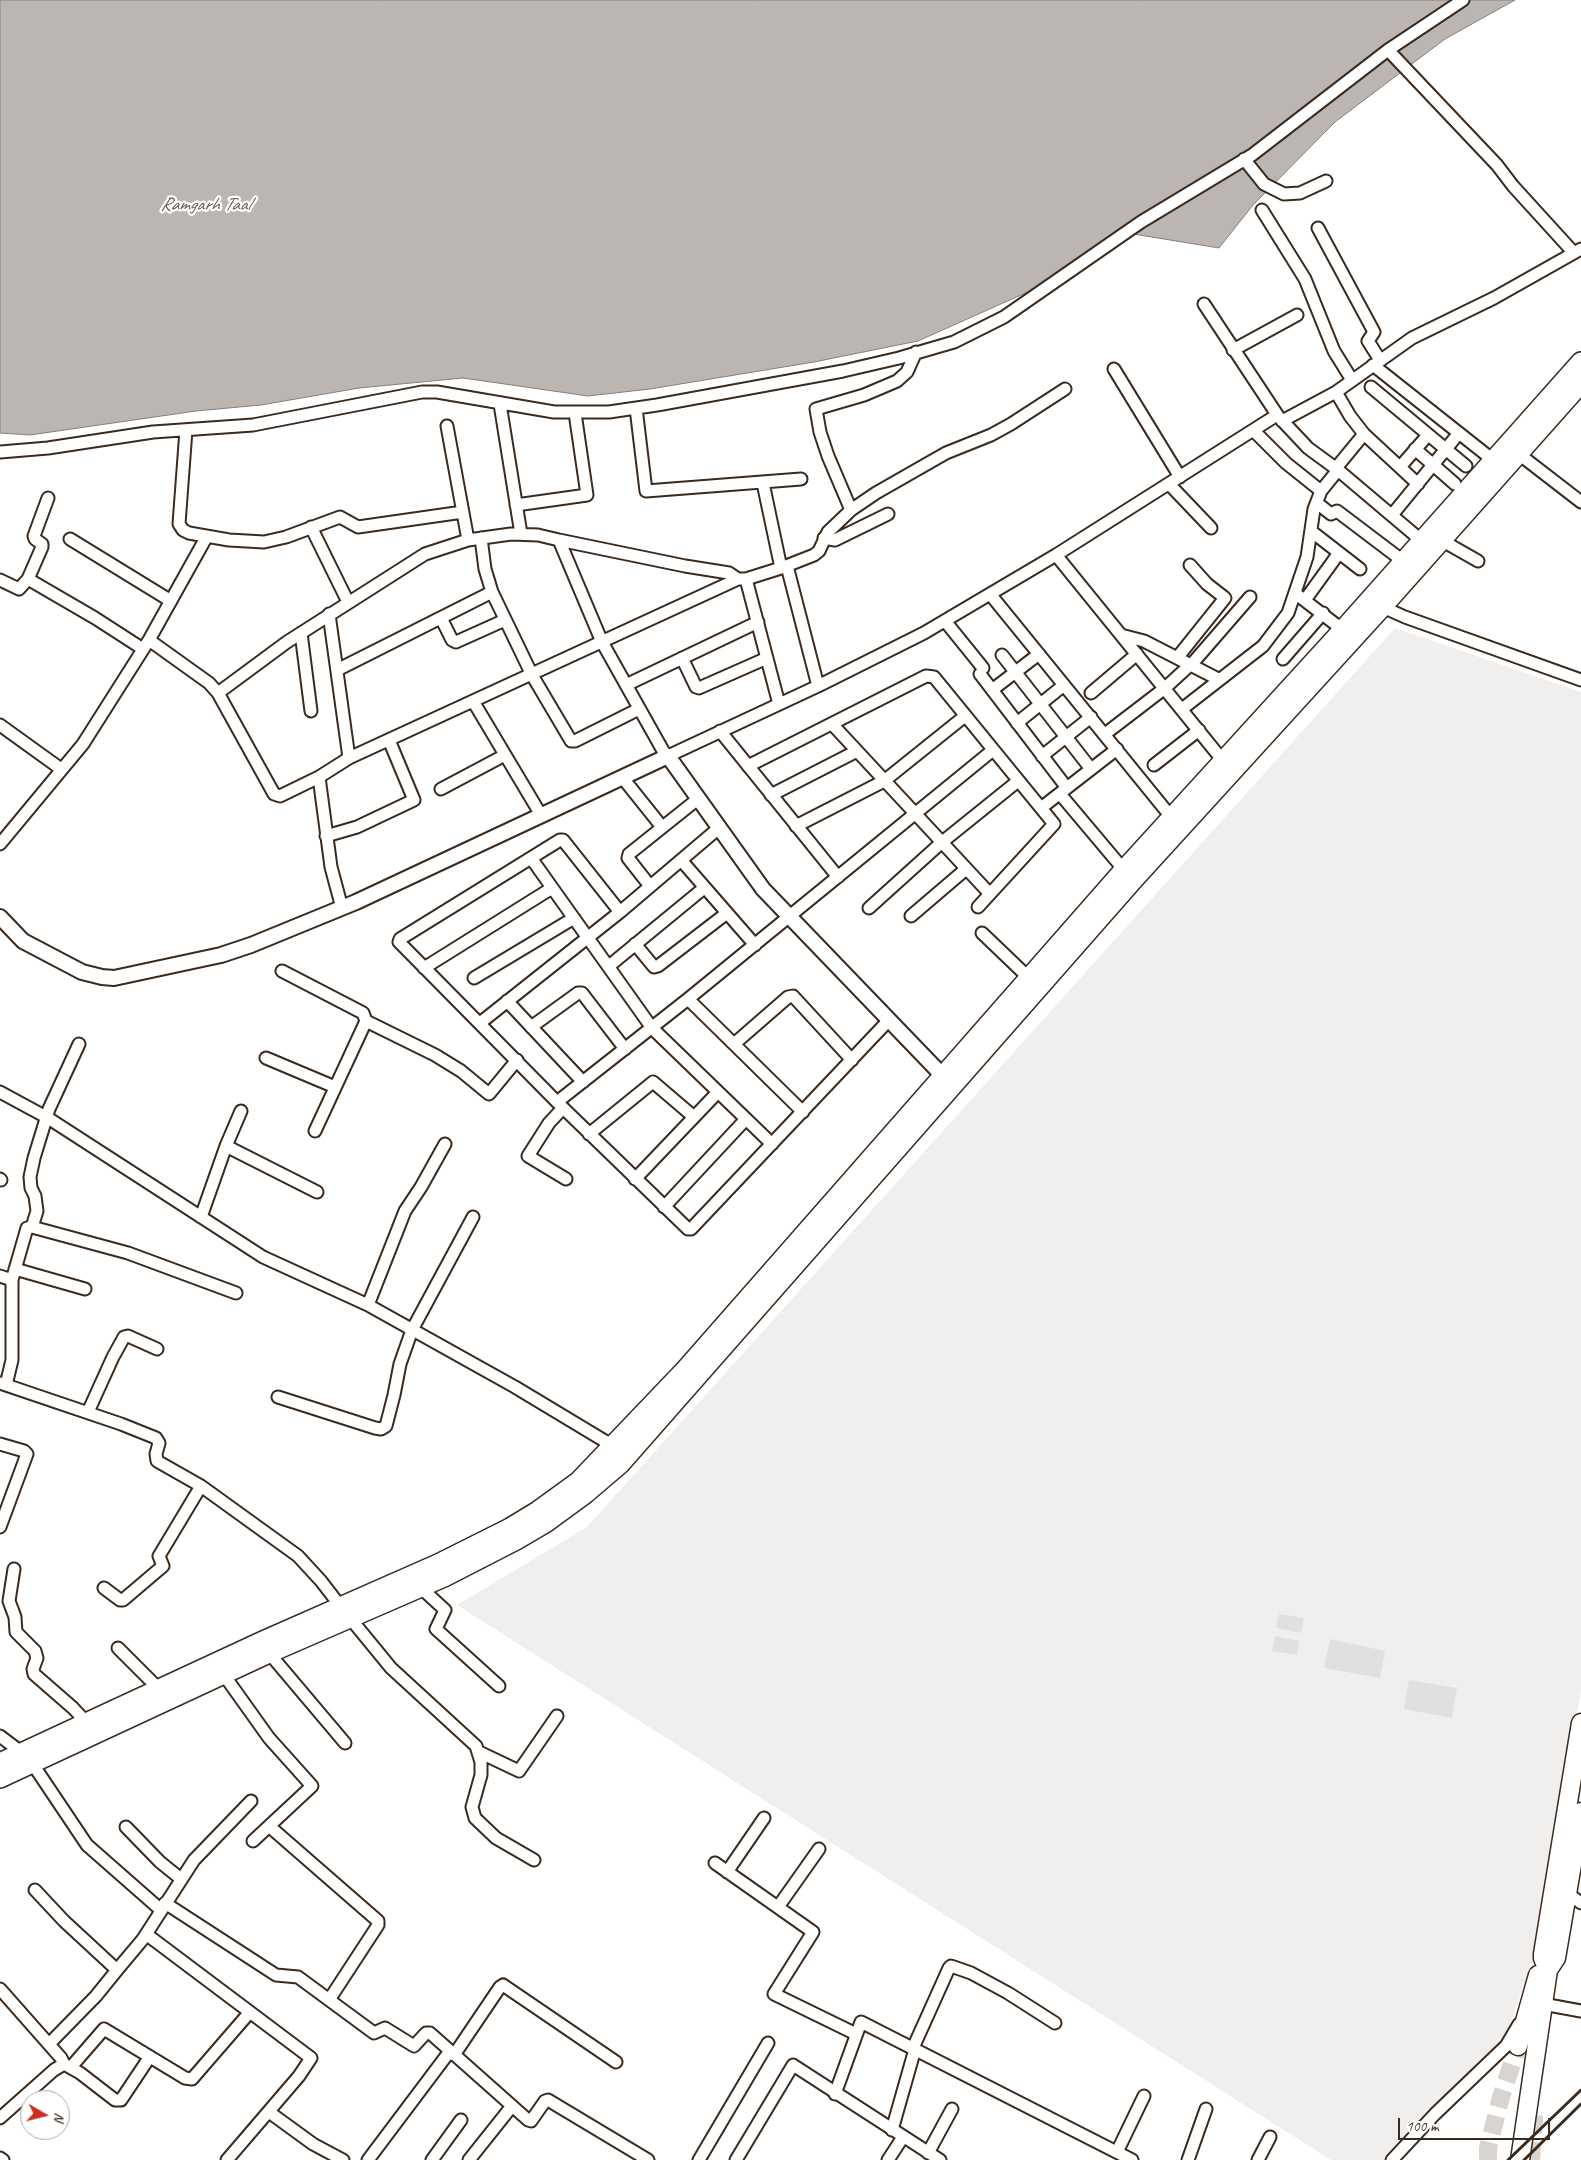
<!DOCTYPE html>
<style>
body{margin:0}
#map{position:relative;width:1581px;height:2160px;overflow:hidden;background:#fff;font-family:Caveat,sans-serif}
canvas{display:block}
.north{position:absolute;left:20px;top:2090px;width:50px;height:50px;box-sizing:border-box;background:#fff;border:1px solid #b1aaa5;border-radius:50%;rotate:98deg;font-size:14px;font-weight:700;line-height:20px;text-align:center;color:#3b2a1e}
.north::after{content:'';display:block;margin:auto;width:18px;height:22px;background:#c8321e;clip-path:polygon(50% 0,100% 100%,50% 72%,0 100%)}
.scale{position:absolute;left:1398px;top:2118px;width:152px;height:22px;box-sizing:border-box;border:2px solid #3b2a1e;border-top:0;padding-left:6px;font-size:15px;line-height:18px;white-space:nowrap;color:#3b2a1e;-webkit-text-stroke:4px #fff;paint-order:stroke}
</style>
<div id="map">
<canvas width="1581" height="2160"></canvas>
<div class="north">N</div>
<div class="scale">100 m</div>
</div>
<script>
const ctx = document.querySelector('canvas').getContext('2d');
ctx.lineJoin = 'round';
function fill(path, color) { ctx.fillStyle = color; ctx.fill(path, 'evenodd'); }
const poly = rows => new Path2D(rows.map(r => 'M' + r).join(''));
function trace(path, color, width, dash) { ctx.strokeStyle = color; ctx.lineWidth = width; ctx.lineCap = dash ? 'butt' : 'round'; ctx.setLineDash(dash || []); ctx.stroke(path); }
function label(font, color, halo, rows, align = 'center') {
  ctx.font = font + ' Caveat,sans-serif'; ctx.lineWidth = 4.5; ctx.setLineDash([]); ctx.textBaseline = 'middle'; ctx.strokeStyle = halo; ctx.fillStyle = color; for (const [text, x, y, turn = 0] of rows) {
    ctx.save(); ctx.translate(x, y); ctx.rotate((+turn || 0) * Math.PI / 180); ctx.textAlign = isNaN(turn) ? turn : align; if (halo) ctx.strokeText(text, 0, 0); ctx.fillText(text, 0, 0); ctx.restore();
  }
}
fill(poly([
 [1395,628,1581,692,1581,1691,1534,1957,1506,2036,1398,2160,1331,2160,457,1605,587,1527]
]), '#f1efee');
fill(poly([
 [1279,1614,1304,1618,1301,1633,1276,1628],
 [1275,1636,1299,1641,1297,1655,1272,1651],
 [1330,1639,1385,1651,1380,1678,1324,1668],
 [1409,1680,1457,1688,1452,1718,1404,1709]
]), '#e2e0de');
const water = poly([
 [0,0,1515,0,1445,39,1335,122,1253,205,1219,248,1121,232,1059,278,918,341,814,362,650,389,588,396,463,378,359,388,261,405,196,411,30,435,0,433,0,0]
]);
fill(water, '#bcb6b3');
trace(water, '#887e77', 1);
trace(poly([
 [1488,2160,1488,2148,1501,2097,1518,2046],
 [1531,2160,1535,2107]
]), '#d8d4d2', 18, [18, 9]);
const minor = poly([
 [1388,50,1497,165,1513,186,1574,253],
 [1244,159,1264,184,1284,194,1300,193,1326,181],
 [1262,210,1305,279,1334,351,1352,380],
 [1318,228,1374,332,1368,341,1380,360],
 [1204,304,1278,416],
 [1233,350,1297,315],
 [1373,365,1493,460],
 [1114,369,1180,477],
 [1371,387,1466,466],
 [1336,392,1350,416,1364,434,1418,484],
 [500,404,521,534],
 [636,408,646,491,801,479],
 [1282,421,1336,392,1412,338,1494,298,1581,249],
 [447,426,468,540],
 [186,430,179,524,183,530,189,533,229,540,264,542,286,537,340,517,358,527,463,512],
 [1254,431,1286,463,1321,491],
 [1415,449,1455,484],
 [1515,451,1581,502],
 [0,452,48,448,153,432,253,425,422,392,437,392,554,412,609,412,657,405,843,371,899,358,954,342,1004,317,1141,222,1252,155,1388,50,1463,0],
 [1400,467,1428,435],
 [1336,468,1364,434],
 [763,483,781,568],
 [1169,484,1211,528],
 [1317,503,1331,514,1337,511,1403,561],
 [516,505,587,495,575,413],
 [851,510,828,456,820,432,816,409,864,395,897,381,907,372,916,352],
 [1392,515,1459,433],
 [311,527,348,602],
 [1311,531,1360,569],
 [481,538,485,569,492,592,532,675,571,741,575,741,639,709],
 [824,538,835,540,888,514],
 [70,539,171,601],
 [559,540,685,566,729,573,738,579],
 [1441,540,1478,561],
 [1056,555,1224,762],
 [787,566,818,686],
 [28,579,42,547,42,544,35,539,34,536,48,498],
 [746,579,779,704],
 [0,580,19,589,28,579,95,618,143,649],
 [1295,593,1343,630],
 [990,594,1172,818],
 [1305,600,1339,553],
 [1378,605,1405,617,1581,680],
 [329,614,349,758],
 [441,618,452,640,456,642,505,620],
 [945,621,983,668],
 [301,633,311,711],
 [1121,635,1144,641,1218,679],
 [149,640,209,683,218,693,287,642,425,554,468,540,511,534,538,535,559,540,602,642,666,756],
 [1002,655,1091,769],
 [682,658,696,687,699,688,767,658],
 [1177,658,1225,598,1207,584,1190,565],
 [1283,659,1323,613],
 [1191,665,1250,597],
 [337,670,492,592],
 [980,674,1067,788],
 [626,685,758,622],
 [992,690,1039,654],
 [218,693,274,794,280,796,319,777,349,758,738,579,746,579,781,568,814,555,819,551,828,532,851,510,876,493,946,453,991,435,1011,424,1065,389],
 [1091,693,1137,654],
 [473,701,541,815],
 [1182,709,1263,646,1288,613,1307,557,1314,509,1321,491,1338,470],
 [1017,723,1064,685],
 [832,724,990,894],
 [0,725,61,769],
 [720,731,838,877],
 [1105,734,1165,688,1190,665],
 [668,756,818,686,924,633,1056,555,1277,415,1308,448,1338,470,1422,541],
 [1042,756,1091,717],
 [1154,765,1199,730],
 [748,766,926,676,934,677,1054,824,978,907],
 [319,777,331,867,342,908],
 [622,777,662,827],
 [441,789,505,755],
 [1060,794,1124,870],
 [771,795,857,751],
 [1041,808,1117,749],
 [796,826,884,781,965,716],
 [326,836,357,827,414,800,389,740],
 [0,844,83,744,149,640,207,536],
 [531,858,652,1028,772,1144],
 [681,860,755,945],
 [650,886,628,858,629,854,699,798],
 [869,908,941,843,1018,781],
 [620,912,563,840,560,840,400,939,399,942,557,1102,688,1229,691,1229,889,1020],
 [911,916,966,869],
 [982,933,1029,978],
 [635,944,654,967,658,966,727,913],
 [609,966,704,888],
 [424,968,552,888],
 [282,971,363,1013,366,1021],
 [474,978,574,918],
 [688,999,803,1112],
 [507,1001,583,1082],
 [480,1023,620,912,720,827],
 [531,1027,578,993,582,993,625,1049],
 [734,1044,788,997,793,996,852,1060],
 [266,1058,335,1087],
 [0,1092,48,1118,263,1257,368,1305,515,1387,613,1446],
 [557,1102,688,999,993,750],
 [563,1108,549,1123,528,1156,566,1179],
 [315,1131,366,1021,435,1055,461,1071,489,1094,517,1060],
 [589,1134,653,1082,694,1117],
 [226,1146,317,1192],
 [0,1179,1,1180],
 [635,1179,718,1092],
 [664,1207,746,1119],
 [201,1217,226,1146,241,1111],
 [32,1227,37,1211,35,1196,31,1188,30,1177,34,1158,49,1109,79,1044],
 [15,1269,85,1289],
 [0,1276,12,1280],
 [368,1305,405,1211,421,1187,445,1144],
 [0,1383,121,1424,156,1438,159,1443,156,1454,157,1461,201,1486,298,1556,321,1581,341,1607],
 [6,1385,12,1360,12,1280,27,1228,32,1227,128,1253,236,1293],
 [278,1397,375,1428,381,1429,386,1426,394,1395,400,1364,412,1330,473,1217],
 [88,1412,113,1357,124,1337,128,1336,157,1349],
 [0,1444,24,1451,27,1454,0,1527],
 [14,1569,9,1601,15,1617,16,1632,35,1651,37,1658,33,1669,34,1674,73,1708,87,1723],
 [420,1587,445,1610,436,1629,499,1686],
 [104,1588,120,1600,123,1600,163,1566,159,1556,201,1486],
 [350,1618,391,1668,476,1746,481,1762,481,1775,472,1807,475,1818,496,1838,534,1860],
 [118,1648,160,1690],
 [269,1653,345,1743],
 [224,1675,269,1738,312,1786,253,1841],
 [0,1736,21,1752],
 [479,1752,519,1771,557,1716],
 [32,1763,87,1845,161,1910],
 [269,1826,378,1921,378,1925,329,2000],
 [126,1827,160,1862,181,1879],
 [715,1863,813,1932,774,1994,856,2034],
 [727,1872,764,1818],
 [35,1890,64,1921,117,1970],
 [1567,1893,1581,1903],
 [165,1903,276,1975,298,1977,374,2033,385,2028,414,2046,426,2033,430,2033,528,2120,531,2121,545,2101,548,2100,648,2160],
 [778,1907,819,1849],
 [146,1934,311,2058,299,2076,227,2160],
 [0,1989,61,2058,64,2064],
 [1543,2004,1581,2011],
 [49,2044,96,1996,117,1970,143,1939,194,1860,251,1801],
 [913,2048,949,1968,951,1966,971,1973,1008,1993,1055,2023],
 [454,2055,500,1987,503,1985,616,2062],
 [71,2067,104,2029,185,2078,192,2079,250,2012],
 [835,2094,861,2022,1132,2160],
 [269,2112,313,2144,343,2160],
 [0,2118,54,2070,64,2064,80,2073,115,2100,121,2100,149,2058],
 [892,2130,915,2049],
 [1117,2152,1144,2096],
 [928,2153,952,2109],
 [0,2158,3,2160],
 [368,2160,450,2051],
 [432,2160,461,2120],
 [469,2160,512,2106],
 [699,2160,768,2043],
 [736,2160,793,2065,940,2160],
 [888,2160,903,2137],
 [1188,2160,1206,2109],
 [1258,2160,1270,2137],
 [1392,2160,1435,2114,1506,2046,1519,2024]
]);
const tertiary = poly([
 [0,917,23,941,82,972,102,977,114,978,221,955,251,945,356,902,668,756,763,889,942,1075]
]);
const primary = poly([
 [1548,1970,1543,1958,1543,1954,1581,1723],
 [1518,2046,1538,1975],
 [1520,2160,1548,1970,1556,1958,1581,1812]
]);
const trunk = poly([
 [0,1763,263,1641,438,1564,510,1528,538,1511,578,1482,686,1369,1124,870,1343,630,1581,362],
 [0,1778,269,1653,444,1577,516,1540,545,1523,586,1493,620,1464,1134,879,1381,608,1581,383]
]);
trace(minor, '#3b2a1e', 15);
trace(tertiary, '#3b2a1e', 18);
trace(primary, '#3b2a1e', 21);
trace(trunk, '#3b2a1e', 22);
trace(minor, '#fff', 11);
trace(tertiary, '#fff', 14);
trace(primary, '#fff', 18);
trace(trunk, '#fff', 19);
trace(poly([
 [1508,2160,1581,2090],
 [1524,2160,1581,2104]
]), '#3b2a1e', 3);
label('italic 19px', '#685b52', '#fff', [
 ["Ramgarh Taal",205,205]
]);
</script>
